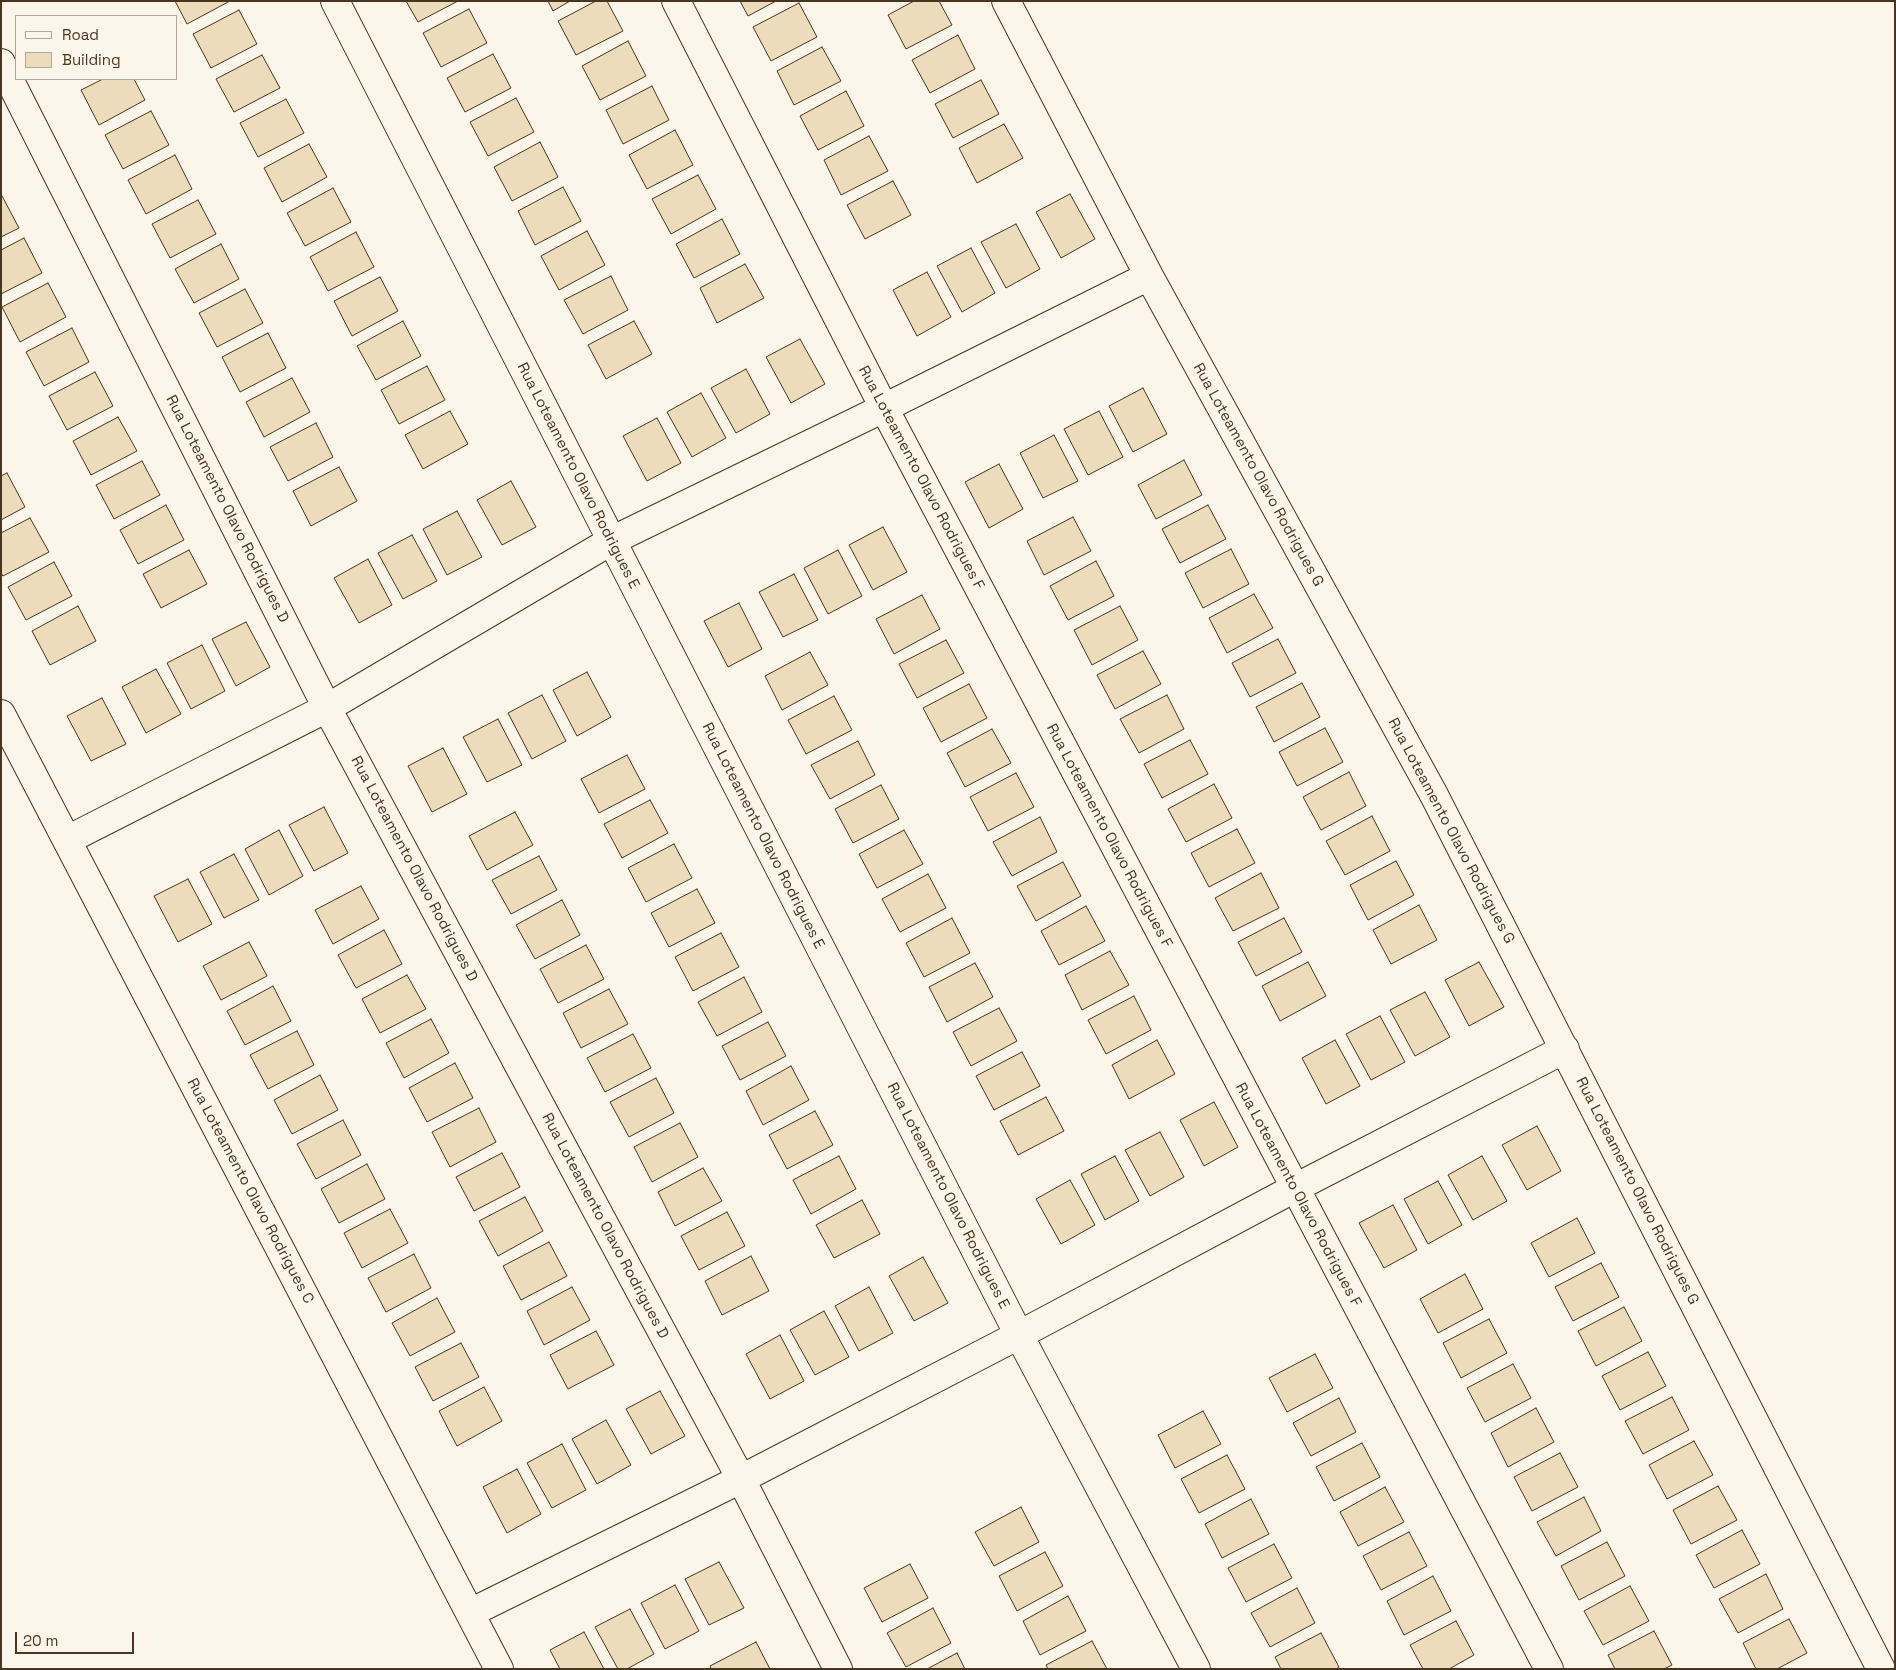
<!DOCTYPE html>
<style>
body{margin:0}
#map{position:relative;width:1896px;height:1670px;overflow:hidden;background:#fbf6e9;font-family:"Space Grotesk",sans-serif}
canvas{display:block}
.frame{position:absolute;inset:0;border:2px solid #4a3520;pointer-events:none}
.legend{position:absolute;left:15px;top:15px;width:162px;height:65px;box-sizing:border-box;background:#fbf6e9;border:1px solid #b4a999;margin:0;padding:6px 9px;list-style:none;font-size:15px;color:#4a3520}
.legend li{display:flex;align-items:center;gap:10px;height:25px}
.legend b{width:25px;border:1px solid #b4a999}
.scale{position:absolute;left:15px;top:1632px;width:119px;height:22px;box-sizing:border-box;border:2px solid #4a3520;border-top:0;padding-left:6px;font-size:15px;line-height:18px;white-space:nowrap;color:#4a3520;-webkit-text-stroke:4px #fbf6e9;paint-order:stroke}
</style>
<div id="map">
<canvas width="1896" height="1670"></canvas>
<div class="frame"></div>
<ul class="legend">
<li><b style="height:6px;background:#fbf6e9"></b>Road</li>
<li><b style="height:14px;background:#ecdcbc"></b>Building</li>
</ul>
<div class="scale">20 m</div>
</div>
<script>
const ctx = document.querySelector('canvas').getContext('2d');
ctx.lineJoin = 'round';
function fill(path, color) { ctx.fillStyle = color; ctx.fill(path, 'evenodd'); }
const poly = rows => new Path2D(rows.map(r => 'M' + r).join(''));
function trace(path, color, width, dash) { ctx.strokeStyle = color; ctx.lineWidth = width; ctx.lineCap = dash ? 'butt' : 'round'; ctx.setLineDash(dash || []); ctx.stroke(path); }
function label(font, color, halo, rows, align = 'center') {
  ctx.font = font + ' "Space Grotesk",sans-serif'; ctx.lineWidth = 4; ctx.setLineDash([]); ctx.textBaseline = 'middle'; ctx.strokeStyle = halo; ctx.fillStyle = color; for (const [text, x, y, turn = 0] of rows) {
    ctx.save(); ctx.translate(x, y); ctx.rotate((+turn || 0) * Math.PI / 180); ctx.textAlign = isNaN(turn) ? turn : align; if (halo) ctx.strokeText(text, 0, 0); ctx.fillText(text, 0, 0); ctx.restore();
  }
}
const building = poly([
 [175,1,230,1,187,24,175,1],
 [406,1,458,1,418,22,406,1],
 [548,1,570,1,553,11,548,1],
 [596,1,607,1,623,31,576,55,558,21,596,1],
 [740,1,776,1,748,16,740,1],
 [914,1,939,1,952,25,906,49,888,15,914,1],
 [799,3,817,37,771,61,753,27,799,3],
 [469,9,487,43,441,67,423,33,469,9],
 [239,10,257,44,211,68,193,34,239,10],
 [958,35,975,69,930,93,912,60,958,35],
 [628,41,646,76,600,100,582,66,628,41],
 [822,47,841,81,794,105,777,71,822,47],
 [493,54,511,88,465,112,447,78,493,54],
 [262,55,280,88,234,112,216,79,262,55],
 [103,79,134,79,145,100,99,125,81,90,103,79],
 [981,80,999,114,953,138,935,104,981,80],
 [652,86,669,120,623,144,606,110,652,86],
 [846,91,864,126,818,150,800,116,846,91],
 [516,98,534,132,488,156,470,122,516,98],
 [286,99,304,133,258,157,240,123,286,99],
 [151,111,169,145,123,169,105,135,151,111],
 [1004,124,1023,158,977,183,959,148,1004,124],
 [675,130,693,165,647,189,629,155,675,130],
 [869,136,888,171,841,195,824,160,869,136],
 [540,142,558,177,512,201,494,167,540,142],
 [309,144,327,177,282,202,264,168,309,144],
 [175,155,192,189,146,214,128,180,175,155],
 [698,175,716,209,671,234,652,199,698,175],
 [893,181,911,215,865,239,847,205,893,181],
 [563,187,581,221,535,245,518,211,563,187],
 [333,188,351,222,305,246,287,213,333,188],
 [1,194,19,228,1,237,1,194],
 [1070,194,1095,239,1061,258,1036,212,1070,194],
 [198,200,216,234,170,258,152,224,198,200],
 [722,219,740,254,694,278,676,244,722,219],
 [1016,224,1040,269,1006,288,981,242,1016,224],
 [587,231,605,265,559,290,541,256,587,231],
 [356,232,374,267,328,291,310,257,356,232],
 [24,238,42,273,1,294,1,250,24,238],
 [221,244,239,279,194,303,175,269,221,244],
 [971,248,995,293,962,312,937,266,971,248],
 [745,264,764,298,717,323,700,288,745,264],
 [927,272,951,317,917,336,893,290,927,272],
 [611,276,628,310,583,334,564,300,611,276],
 [380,277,398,311,352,336,334,301,380,277],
 [48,283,66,317,20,342,2,307,48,283],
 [245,289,263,323,217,347,199,313,245,289],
 [403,321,421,356,376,380,357,346,403,321],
 [634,321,652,354,606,379,588,345,634,321],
 [72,328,89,362,44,386,26,352,72,328],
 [268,333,286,368,240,392,222,357,268,333],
 [800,339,825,384,791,403,766,357,800,339],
 [427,366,445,400,399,424,381,390,427,366],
 [746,369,770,414,736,433,711,388,746,369],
 [95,372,113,406,67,430,49,396,95,372],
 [292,378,310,412,264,437,246,402,292,378],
 [1143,388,1167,434,1133,452,1109,406,1143,388],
 [701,393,726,438,692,457,667,412,701,393],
 [450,411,468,444,423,469,405,435,450,411],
 [1099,411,1123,457,1088,475,1064,429,1099,411],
 [118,417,137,451,91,475,73,441,118,417],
 [657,418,681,463,647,481,623,436,657,418],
 [316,423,333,457,288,481,270,447,316,423],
 [1054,435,1078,481,1043,498,1020,453,1054,435],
 [1184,460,1202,495,1156,519,1138,485,1184,460],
 [142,461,160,495,114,519,96,485,142,461],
 [999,464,1023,509,989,528,965,482,999,464],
 [339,467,357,501,311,526,293,491,339,467],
 [7,473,25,507,1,520,1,476,7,473],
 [511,481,536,527,502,545,477,500,511,481],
 [166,505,184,540,138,564,120,530,166,505],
 [1208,505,1226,539,1180,563,1162,529,1208,505],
 [457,511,482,557,447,575,423,529,457,511],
 [1073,517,1091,551,1044,575,1027,541,1073,517],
 [30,518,49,552,3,576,1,573,1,533,30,518],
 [883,527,907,572,873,590,849,545,883,527],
 [412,535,437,581,403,599,378,553,412,535],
 [1231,549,1249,584,1203,608,1185,573,1231,549],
 [189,550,207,584,161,608,143,574,189,550],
 [838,550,862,596,828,614,804,568,838,550],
 [368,559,392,605,359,623,334,578,368,559],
 [1096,561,1114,596,1068,620,1050,586,1096,561],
 [54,562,72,596,26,620,8,587,54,562],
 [794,574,818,620,783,637,759,592,794,574],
 [1254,594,1273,628,1227,653,1209,618,1254,594],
 [922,595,940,629,894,654,876,619,922,595],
 [739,603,762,649,728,667,704,621,739,603],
 [78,606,96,641,50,665,32,631,78,606],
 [1120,606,1138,640,1092,665,1074,630,1120,606],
 [246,622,270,667,236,686,212,639,246,622],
 [1278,639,1296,673,1250,697,1232,663,1278,639],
 [946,640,964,673,917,698,899,664,946,640],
 [202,645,225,691,191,709,167,663,202,645],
 [1143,651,1161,684,1115,709,1097,675,1143,651],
 [810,652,828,685,782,710,765,676,810,652],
 [156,669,181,714,146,733,122,687,156,669],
 [587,672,611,717,577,736,553,690,587,672],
 [1302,683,1320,717,1274,742,1256,707,1302,683],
 [969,684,987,718,941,742,923,708,969,684],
 [542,695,566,741,532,759,508,713,542,695],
 [1167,695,1184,729,1139,753,1120,719,1167,695],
 [834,696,852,730,806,754,788,720,834,696],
 [102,698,126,744,91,761,67,716,102,698],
 [498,719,522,765,487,782,463,737,498,719],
 [1325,728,1343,762,1297,786,1279,752,1325,728],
 [992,729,1011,763,965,787,947,753,992,729],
 [1190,740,1208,774,1162,798,1144,764,1190,740],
 [858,741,875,775,830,799,811,765,858,741],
 [443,748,467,794,432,812,408,766,443,748],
 [627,755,645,789,599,813,581,779,627,755],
 [1349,772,1366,806,1321,830,1303,797,1349,772],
 [1016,773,1034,807,988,831,970,797,1016,773],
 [1214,784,1232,818,1186,842,1168,809,1214,784],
 [881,785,899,819,853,843,835,809,881,785],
 [650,800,668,833,622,858,604,824,650,800],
 [324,807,348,853,314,871,289,825,324,807],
 [515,812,533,845,487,870,469,836,515,812],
 [1372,816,1390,851,1345,875,1326,841,1372,816],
 [1040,817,1057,852,1012,876,993,842,1040,817],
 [1237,829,1255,863,1209,887,1191,853,1237,829],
 [279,830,303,876,269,895,245,849,279,830],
 [904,830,923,864,877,888,859,854,904,830],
 [674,844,692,878,646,902,628,868,674,844],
 [234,854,259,900,224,918,200,872,234,854],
 [539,856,557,890,511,914,492,880,539,856],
 [1396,861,1414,895,1368,920,1350,885,1396,861],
 [1063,862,1081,896,1036,921,1017,886,1063,862],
 [1261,873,1279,908,1233,931,1215,898,1261,873],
 [928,874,946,908,900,932,882,899,928,874],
 [188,879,212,924,178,942,154,896,188,879],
 [361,886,379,919,333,944,315,910,361,886],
 [697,889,715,923,669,947,651,913,697,889],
 [562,900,580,935,535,959,516,925,562,900],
 [1419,905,1437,940,1391,964,1373,930,1419,905],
 [1086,906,1105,941,1059,965,1041,931,1086,906],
 [952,918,970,953,924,977,906,943,952,918],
 [1284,918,1302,952,1256,976,1238,942,1284,918],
 [384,930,402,964,356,988,338,955,384,930],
 [721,933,739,967,693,991,675,957,721,933],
 [249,942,267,976,221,1000,203,966,249,942],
 [586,945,604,979,558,1003,540,969,586,945],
 [1110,951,1129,985,1082,1010,1065,975,1110,951],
 [1308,962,1326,996,1280,1021,1262,986,1308,962],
 [1479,962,1504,1007,1469,1026,1445,980,1479,962],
 [975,963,993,997,947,1022,929,987,975,963],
 [407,975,426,1009,380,1033,362,999,407,975],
 [744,977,762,1012,717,1036,698,1002,744,977],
 [273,986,291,1021,245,1045,227,1011,273,986],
 [609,989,628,1024,581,1048,563,1013,609,989],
 [1425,992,1450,1037,1415,1056,1390,1010,1425,992],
 [1134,996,1151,1030,1106,1054,1088,1020,1134,996],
 [999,1008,1017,1041,971,1066,953,1032,999,1008],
 [1380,1016,1405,1062,1371,1080,1346,1034,1380,1016],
 [431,1019,449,1053,404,1078,386,1043,431,1019],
 [768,1022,786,1056,740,1080,722,1046,768,1022],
 [297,1031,314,1065,268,1089,250,1055,297,1031],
 [633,1034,651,1068,605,1092,587,1058,633,1034],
 [1157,1040,1175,1074,1129,1099,1112,1065,1157,1040],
 [1335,1040,1360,1086,1326,1104,1302,1058,1335,1040],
 [1022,1052,1040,1086,994,1110,976,1076,1022,1052],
 [455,1063,473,1098,427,1122,409,1088,455,1063],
 [791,1066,809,1100,763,1125,746,1091,791,1066],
 [320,1075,338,1110,292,1134,274,1100,320,1075],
 [656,1078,674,1113,629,1137,610,1102,656,1078],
 [1046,1097,1064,1131,1018,1155,1000,1121,1046,1097],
 [1214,1102,1238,1147,1204,1166,1180,1120,1214,1102],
 [479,1108,496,1142,450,1167,432,1132,479,1108],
 [815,1111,833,1145,787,1169,769,1135,815,1111],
 [343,1120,361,1155,316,1179,297,1144,343,1120],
 [680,1123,698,1157,652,1182,634,1147,680,1123],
 [1537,1126,1561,1171,1527,1190,1502,1145,1537,1126],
 [1160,1132,1184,1177,1150,1196,1125,1150,1160,1132],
 [502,1153,520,1187,474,1211,456,1177,502,1153],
 [839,1156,856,1189,811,1214,793,1180,839,1156],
 [1115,1156,1139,1201,1105,1220,1081,1174,1115,1156],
 [1482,1156,1507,1201,1473,1220,1448,1175,1482,1156],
 [367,1164,385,1199,339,1223,321,1189,367,1164],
 [703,1168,722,1201,675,1226,658,1192,703,1168],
 [1070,1180,1095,1225,1061,1244,1036,1199,1070,1180],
 [1438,1181,1462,1225,1428,1244,1404,1199,1438,1181],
 [525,1197,543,1231,498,1256,479,1221,525,1197],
 [862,1200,880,1234,834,1258,816,1225,862,1200],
 [1393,1205,1417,1250,1384,1268,1359,1223,1393,1205],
 [390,1209,408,1243,362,1268,344,1233,390,1209],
 [727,1212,745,1246,699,1270,681,1236,727,1212],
 [1577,1218,1595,1253,1549,1277,1531,1243,1577,1218],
 [549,1242,567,1276,521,1300,503,1266,549,1242],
 [414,1254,431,1288,386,1312,368,1278,414,1254],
 [751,1256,769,1291,722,1315,705,1281,751,1256],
 [923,1257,948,1303,914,1321,889,1276,923,1257],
 [1601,1263,1619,1297,1573,1321,1555,1287,1601,1263],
 [1465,1274,1483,1309,1438,1333,1420,1299,1465,1274],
 [572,1287,590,1320,544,1345,527,1311,572,1287],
 [869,1287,893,1333,859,1351,835,1306,869,1287],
 [437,1298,455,1332,410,1356,392,1323,437,1298],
 [1624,1307,1642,1341,1596,1366,1578,1331,1624,1307],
 [824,1311,849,1357,815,1375,790,1330,824,1311],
 [1489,1319,1507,1353,1461,1378,1443,1343,1489,1319],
 [596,1331,614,1365,568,1389,550,1355,596,1331],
 [780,1335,804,1381,770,1399,746,1354,780,1335],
 [461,1343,479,1377,433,1401,415,1367,461,1343],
 [1648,1352,1666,1386,1620,1410,1602,1376,1648,1352],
 [1315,1354,1333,1388,1287,1412,1269,1378,1315,1354],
 [1513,1364,1531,1398,1485,1422,1467,1388,1513,1364],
 [484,1387,502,1421,457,1446,439,1411,484,1387],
 [660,1391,685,1436,651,1454,626,1409,660,1391],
 [1672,1397,1689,1430,1643,1454,1625,1421,1672,1397],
 [1339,1398,1356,1432,1311,1456,1293,1423,1339,1398],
 [1536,1408,1554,1442,1508,1467,1491,1433,1536,1408],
 [1203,1411,1221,1444,1175,1468,1158,1435,1203,1411],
 [606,1420,631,1465,597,1484,572,1439,606,1420],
 [1694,1441,1713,1475,1667,1499,1649,1465,1694,1441],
 [1362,1443,1380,1477,1334,1501,1316,1467,1362,1443],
 [562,1444,586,1490,552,1508,527,1463,562,1444],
 [1560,1453,1578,1487,1532,1511,1514,1477,1560,1453],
 [1227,1455,1245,1489,1199,1513,1181,1479,1227,1455],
 [517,1469,541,1514,507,1533,483,1487,517,1469],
 [1718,1486,1737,1520,1691,1544,1673,1510,1718,1486],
 [1385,1487,1404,1522,1358,1546,1340,1512,1385,1487],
 [1584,1497,1601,1531,1556,1556,1537,1522,1584,1497],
 [1251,1499,1269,1534,1222,1558,1205,1524,1251,1499],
 [1021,1507,1039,1542,994,1566,975,1532,1021,1507],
 [1742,1530,1760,1564,1714,1588,1696,1555,1742,1530],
 [1409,1532,1427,1566,1381,1590,1363,1556,1409,1532],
 [1607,1542,1625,1576,1579,1600,1561,1566,1607,1542],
 [1274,1544,1292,1578,1246,1602,1228,1568,1274,1544],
 [1045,1552,1063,1586,1017,1611,999,1576,1045,1552],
 [719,1562,744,1608,709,1625,685,1579,719,1562],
 [910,1564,928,1598,882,1622,864,1588,910,1564],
 [1766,1574,1783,1609,1738,1633,1719,1599,1766,1574],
 [1433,1576,1451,1611,1404,1635,1387,1601,1433,1576],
 [675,1585,699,1631,665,1649,641,1603,675,1585],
 [1630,1586,1649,1621,1603,1645,1584,1611,1630,1586],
 [1297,1588,1315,1623,1270,1647,1251,1613,1297,1588],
 [1068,1596,1086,1631,1040,1655,1023,1621,1068,1596],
 [933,1608,951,1643,906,1667,887,1633,933,1608],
 [630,1609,654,1654,627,1669,618,1669,595,1627,630,1609],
 [1789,1619,1807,1653,1777,1669,1756,1669,1743,1643,1789,1619],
 [1456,1621,1474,1655,1449,1669,1423,1669,1410,1645,1456,1621],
 [1654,1631,1672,1665,1664,1669,1615,1669,1608,1655,1654,1631],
 [584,1632,604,1669,560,1669,550,1650,584,1632],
 [1321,1633,1339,1667,1336,1669,1281,1669,1275,1657,1321,1633],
 [1092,1641,1107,1669,1048,1669,1046,1665,1092,1641],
 [756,1642,770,1669,711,1669,710,1666,756,1642],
 [957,1653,965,1669,927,1669,957,1653]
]);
fill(building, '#ecdcbc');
trace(building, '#4a3520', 1);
const minor = poly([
 [335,1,1019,1335,1196,1669],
 [676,1,884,408,1549,1669],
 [1006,1,1149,276,1434,795,1881,1669],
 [1,63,327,708,741,1479,838,1669],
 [1,714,499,1669],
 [67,840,327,708,611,541,884,408,1149,276],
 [470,1613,741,1479,1019,1335,1295,1188,1565,1049]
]);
trace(minor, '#4a3520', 30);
trace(minor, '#fbf6e9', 28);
label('15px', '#4a3520', '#fbf6e9', [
 ["Rua Loteamento Olavo Rodrigues G",1258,475,61],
 ["Rua Loteamento Olavo Rodrigues E",578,476,63],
 ["Rua Loteamento Olavo Rodrigues F",921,478,62],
 ["Rua Loteamento Olavo Rodrigues D",227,509,63],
 ["Rua Loteamento Olavo Rodrigues G",1451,831,62],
 ["Rua Loteamento Olavo Rodrigues E",763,836,63],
 ["Rua Loteamento Olavo Rodrigues F",1109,836,62],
 ["Rua Loteamento Olavo Rodrigues D",414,869,62],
 ["Rua Loteamento Olavo Rodrigues C",250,1191,62],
 ["Rua Loteamento Olavo Rodrigues G",1637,1191,63],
 ["Rua Loteamento Olavo Rodrigues F",1298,1195,62],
 ["Rua Loteamento Olavo Rodrigues E",948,1196,63],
 ["Rua Loteamento Olavo Rodrigues D",605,1226,62]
]);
</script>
